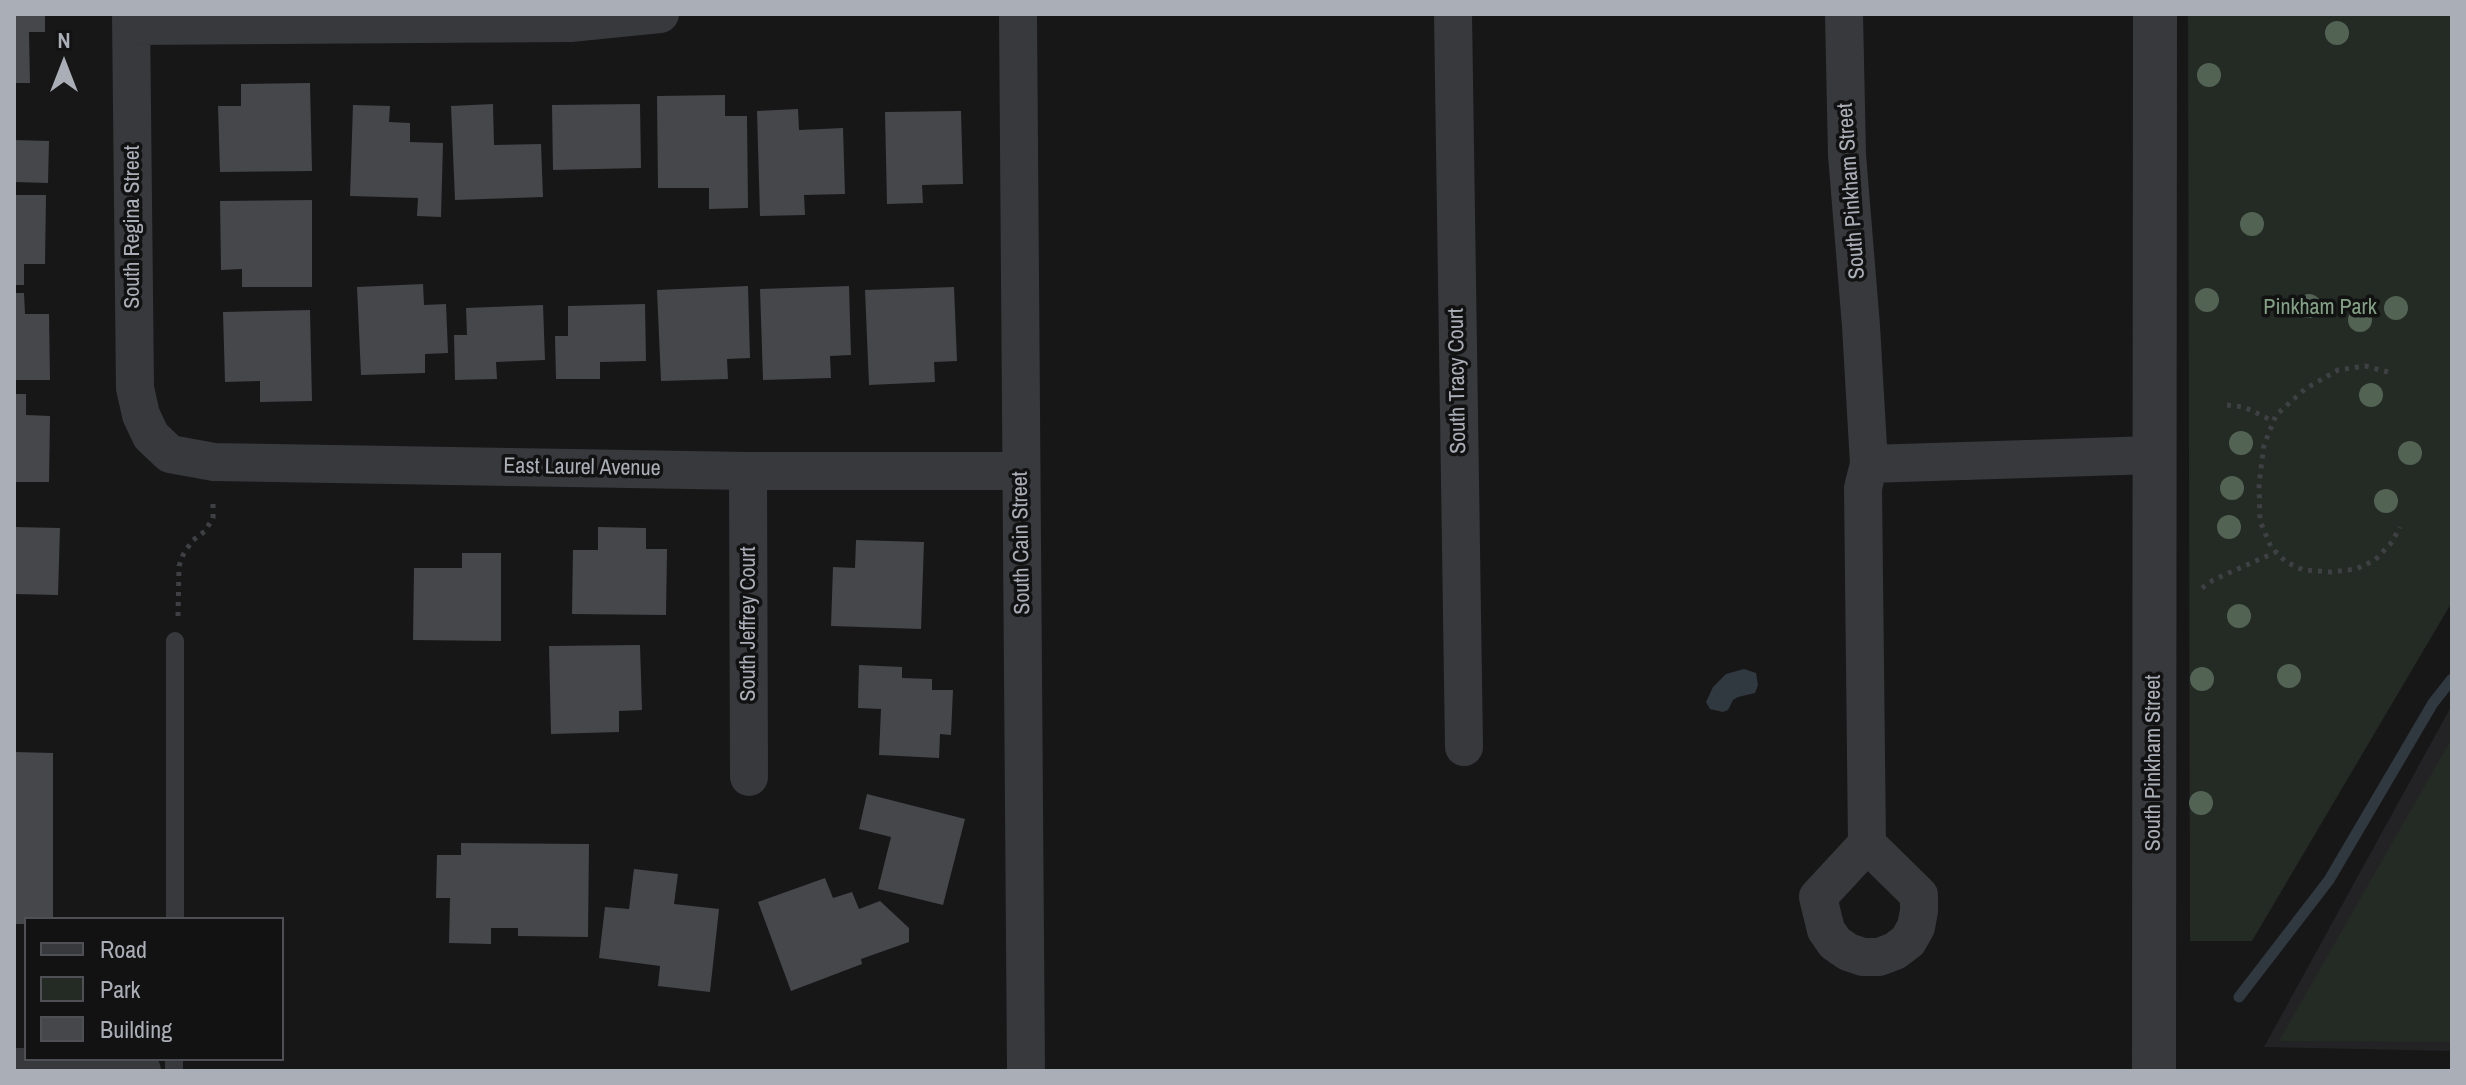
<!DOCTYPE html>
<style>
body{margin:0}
#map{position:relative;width:2466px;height:1085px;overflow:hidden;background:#171718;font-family:"Archivo Narrow",sans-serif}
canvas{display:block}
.frame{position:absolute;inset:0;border:16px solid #aaaeb7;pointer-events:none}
.legend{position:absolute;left:24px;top:917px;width:260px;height:144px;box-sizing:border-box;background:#121213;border:2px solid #4f5055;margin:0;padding:10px 14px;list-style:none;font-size:24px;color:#aaaeb7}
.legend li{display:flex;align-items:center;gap:16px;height:40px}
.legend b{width:40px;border:2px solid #4f5055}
.north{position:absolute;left:24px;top:24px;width:80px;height:80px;-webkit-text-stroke:6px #121213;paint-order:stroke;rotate:0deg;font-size:22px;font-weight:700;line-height:32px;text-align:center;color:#aaaeb7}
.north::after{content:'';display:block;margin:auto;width:28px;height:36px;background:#aaaeb7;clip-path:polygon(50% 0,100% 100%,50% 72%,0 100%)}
</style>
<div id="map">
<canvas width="2466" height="1085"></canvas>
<div class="frame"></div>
<ul class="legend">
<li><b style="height:10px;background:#38393d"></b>Road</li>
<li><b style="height:22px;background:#232b24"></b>Park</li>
<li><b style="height:22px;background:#46474b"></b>Building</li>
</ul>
<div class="north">N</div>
</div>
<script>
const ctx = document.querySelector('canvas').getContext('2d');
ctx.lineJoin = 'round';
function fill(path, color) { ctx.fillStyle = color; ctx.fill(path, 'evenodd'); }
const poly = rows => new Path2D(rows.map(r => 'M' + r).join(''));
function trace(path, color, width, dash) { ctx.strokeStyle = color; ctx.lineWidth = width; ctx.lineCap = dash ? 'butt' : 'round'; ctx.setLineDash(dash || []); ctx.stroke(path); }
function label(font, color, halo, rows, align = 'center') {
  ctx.font = font + ' "Archivo Narrow",sans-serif'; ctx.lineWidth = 7; ctx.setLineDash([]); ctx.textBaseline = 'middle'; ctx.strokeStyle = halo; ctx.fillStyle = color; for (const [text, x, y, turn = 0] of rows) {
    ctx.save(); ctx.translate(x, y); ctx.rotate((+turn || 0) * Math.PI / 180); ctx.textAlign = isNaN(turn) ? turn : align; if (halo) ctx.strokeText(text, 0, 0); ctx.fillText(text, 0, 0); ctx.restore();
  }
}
fill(poly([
 [2452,705,2452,1051,2264,1047]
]), '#232325');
fill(poly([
 [2188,14,2452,14,2452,602,2252,941,2190,941],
 [2452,738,2452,1042,2279,1041]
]), '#232b24');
fill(poly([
 [1744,669,1756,673,1758,685,1755,693,1738,697,1733,700,1728,710,1723,712,1710,709,1706,702,1713,687,1726,674]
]), '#313940');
trace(poly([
 [2239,997,2329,880,2433,703,2452,679]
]), '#313940', 11);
fill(poly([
 [14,14,45,14,45,32,29,32,30,83,14,83],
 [310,83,312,171,220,172,218,106,241,106,241,84],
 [725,95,725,116,747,116,748,208,709,209,709,188,658,188,657,96],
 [493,104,494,145,541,144,543,197,455,200,451,106],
 [640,104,641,168,553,170,552,105],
 [353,105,390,106,389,122,410,123,410,142,443,143,441,217,417,216,418,198,350,196],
 [798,109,799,130,843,128,845,194,804,195,805,215,760,216,757,111],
 [961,111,963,184,922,185,923,203,887,204,885,112],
 [14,140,49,141,48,183,14,182],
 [14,195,46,195,45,264,24,264,24,285,14,285],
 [312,200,312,287,242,287,242,269,221,270,220,201],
 [423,284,424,305,446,304,448,353,425,354,425,373,361,375,357,287],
 [748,286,750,358,727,359,728,379,661,381,657,290],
 [849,286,851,355,830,356,831,378,763,380,760,289],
 [954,287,957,361,934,362,935,382,869,385,865,290],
 [14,293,24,293,25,314,49,314,50,380,14,380],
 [645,304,646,361,600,362,600,379,556,379,555,336,568,336,568,306],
 [543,305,545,360,496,362,497,379,455,380,454,335,467,335,466,308],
 [310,310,312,401,260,402,260,381,225,382,223,312],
 [14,394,26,394,26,415,50,416,49,482,14,482],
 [14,527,60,528,58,595,14,594],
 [598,527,646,528,646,549,667,549,666,615,572,614,573,550,598,550],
 [856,540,924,542,921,629,831,626,833,567,855,568],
 [462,553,501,553,501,641,413,640,414,568,462,568],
 [640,645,642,710,619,711,619,732,551,734,549,646],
 [859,665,902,667,902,678,932,679,932,690,953,690,951,735,940,734,939,758,879,755,881,709,858,708],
 [14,752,53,753,53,919,26,919,26,924,14,924],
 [867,794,965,819,943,905,878,889,891,837,859,829],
 [461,843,589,844,588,937,518,936,518,928,491,928,491,944,449,943,450,898,436,898,437,855,461,855],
 [634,869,678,874,674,904,719,909,710,992,658,986,660,966,599,958,605,907,629,909],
 [825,878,833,898,852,892,859,909,880,901,909,928,909,942,861,959,862,964,791,991,758,902]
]), '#46474b');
trace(poly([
 [2388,372,2365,366,2338,370,2305,389,2276,415,2264,445,2259,484,2260,521,2271,547,2286,562,2303,570,2331,572,2356,569,2375,560,2392,542,2400,527],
 [2227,405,2244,407,2273,421],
 [2202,588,2213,580,2276,552],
 [178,616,179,566,183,555,192,541,205,531,213,518,213,498]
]), '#3e4044', 5, [4, 6]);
trace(poly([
 [175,641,175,919],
 [174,1071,174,1059]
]), '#38393d', 18);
trace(poly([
 [131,14,135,388,141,415,151,436,170,454,214,462,748,471,1021,471],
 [1018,14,1026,1071],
 [1453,14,1464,747],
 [1844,14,1847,155,1861,326,1869,464,1863,488,1867,844],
 [132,26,570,23,660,14],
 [1869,464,2154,455],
 [748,471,749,777],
 [1867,844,1919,895,1919,911,1916,927,1908,941,1895,951,1879,957,1863,957,1848,952,1835,943,1826,930,1818,897,1867,844]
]), '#38393d', 38);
trace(poly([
 [14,1070,139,1071],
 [2154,1071,2155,14]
]), '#38393d', 44);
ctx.fillStyle = '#526354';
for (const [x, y] of [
 [2337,33],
 [2209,75],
 [2252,224],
 [2207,300],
 [2309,306],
 [2396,308],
 [2360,320],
 [2371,395],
 [2241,443],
 [2410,453],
 [2232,488],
 [2386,501],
 [2229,527],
 [2239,616],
 [2289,676],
 [2202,679],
 [2201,803]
]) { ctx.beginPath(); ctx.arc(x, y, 12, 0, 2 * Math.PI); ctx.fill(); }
label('22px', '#aaaeb7', '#121213', [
 ["South Pinkham Street",1852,191,-94],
 ["South Regina Street",133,227,-90],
 ["South Tracy Court",1458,381,-91],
 ["East Laurel Avenue",582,468,1],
 ["South Cain Street",1022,543,-91],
 ["South Jeffrey Court",749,624,-90],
 ["South Pinkham Street",2154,763,-90]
]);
label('22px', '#82a185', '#121213', [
 ["Pinkham Park",2320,308]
]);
</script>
